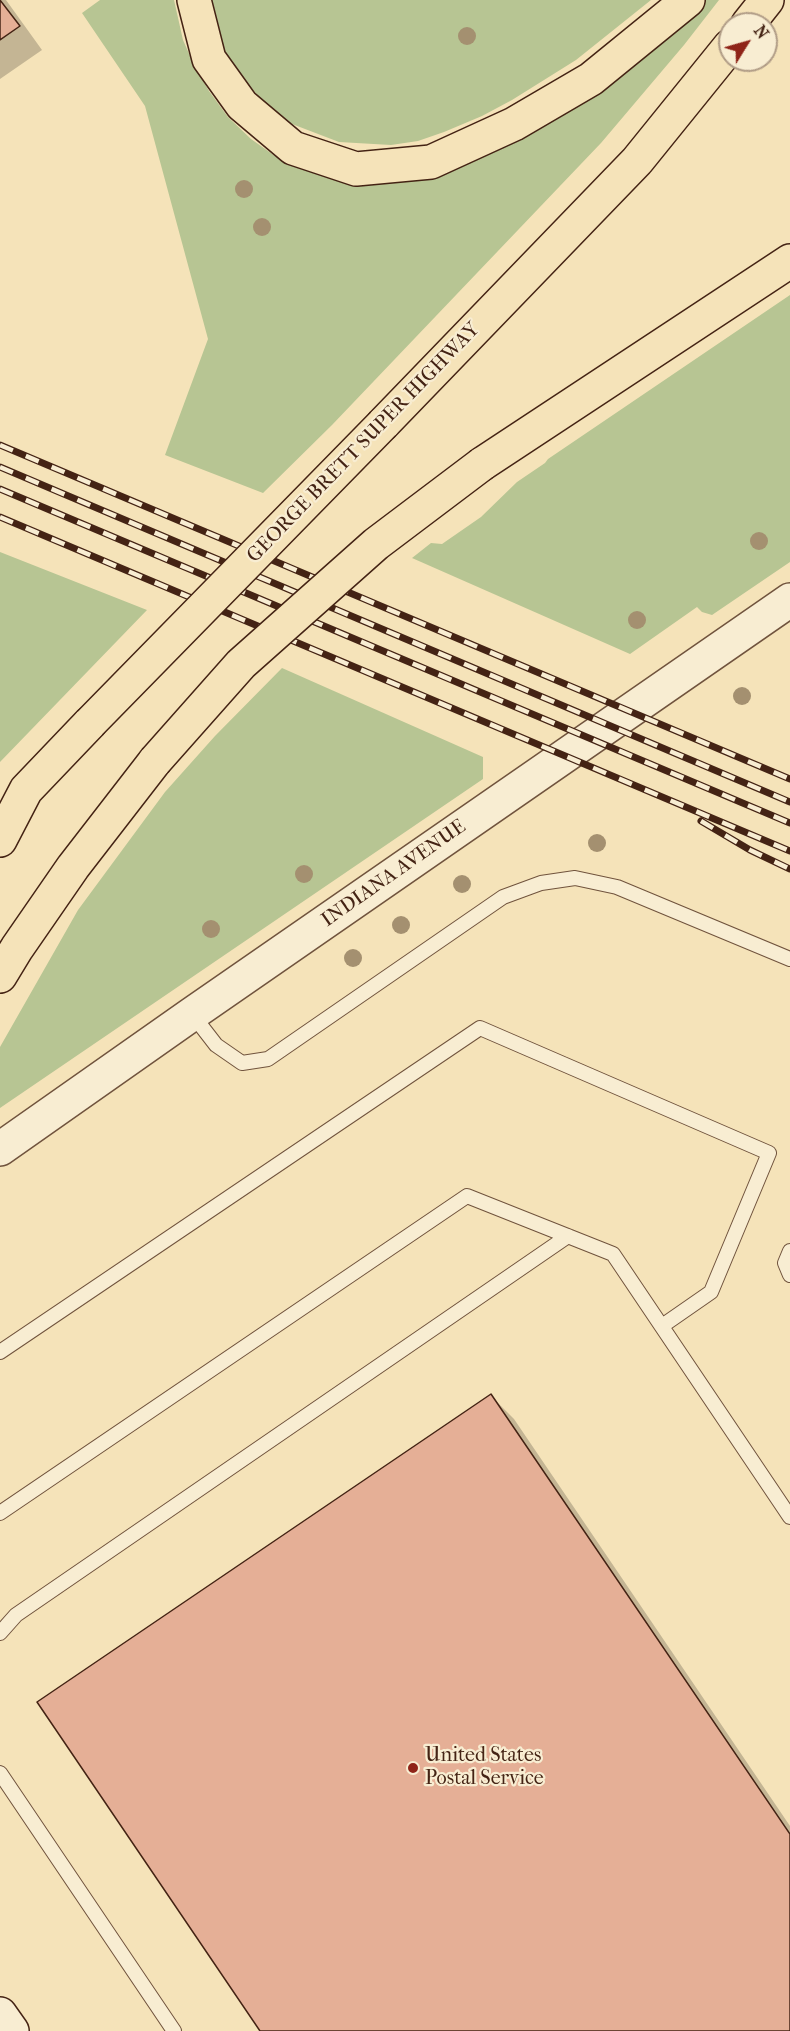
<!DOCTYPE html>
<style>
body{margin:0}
#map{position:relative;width:790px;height:2031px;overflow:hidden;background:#f5e3b9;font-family:"IM FELL French Canon",serif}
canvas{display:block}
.north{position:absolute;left:718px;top:12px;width:60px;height:60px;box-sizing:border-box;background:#f8edd2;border:2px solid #b09c86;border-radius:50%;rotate:53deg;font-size:16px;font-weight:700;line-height:24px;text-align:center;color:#442314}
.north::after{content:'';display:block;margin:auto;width:21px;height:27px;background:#8f2418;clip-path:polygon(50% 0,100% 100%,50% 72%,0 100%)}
</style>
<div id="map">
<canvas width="790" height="2031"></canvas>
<div class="north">N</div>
</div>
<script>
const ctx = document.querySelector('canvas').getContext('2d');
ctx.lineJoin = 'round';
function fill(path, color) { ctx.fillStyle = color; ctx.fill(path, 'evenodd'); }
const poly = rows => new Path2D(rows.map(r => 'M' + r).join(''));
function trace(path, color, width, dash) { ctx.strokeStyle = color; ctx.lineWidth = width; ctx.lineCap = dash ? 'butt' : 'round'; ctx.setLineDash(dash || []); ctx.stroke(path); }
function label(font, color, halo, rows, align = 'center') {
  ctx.font = font + ' "IM FELL French Canon",serif'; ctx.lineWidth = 4.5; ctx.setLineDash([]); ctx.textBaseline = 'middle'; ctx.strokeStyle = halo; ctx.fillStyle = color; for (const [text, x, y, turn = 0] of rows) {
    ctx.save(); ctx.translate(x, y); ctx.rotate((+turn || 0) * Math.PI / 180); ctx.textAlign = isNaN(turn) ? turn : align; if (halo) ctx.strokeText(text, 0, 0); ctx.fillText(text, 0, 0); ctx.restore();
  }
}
fill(poly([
 [100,0,174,0,183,40,194,65,209,91,228,117,251,139,275,156,298,168,321,175,341,178,399,180,703,0,719,0,684,45,601,143,332,425,263,493,165,455,208,339,145,106,82,13],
 [209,0,651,0,576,60,512,100,482,116,444,132,418,141,391,145,339,142,292,124,267,106,233,67,221,43],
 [790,295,790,562,712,615,702,612,697,607,630,654,412,558,431,543,442,544,481,517,517,482,545,463,548,459],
 [0,552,147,610,0,762],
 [282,668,483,757,483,779,0,1108,0,1047,78,910,165,792,215,736]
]), '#b7c593');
fill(poly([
 [0,0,6,0,42,50,0,79],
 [491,1396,514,1419,790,1826,790,2031,262,2031]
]), '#0003');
const building = poly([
 [0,0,20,26,0,40,0,0],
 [491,1394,790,1834,790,2031,260,2031,37,1702,491,1394]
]);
fill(building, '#e5af96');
trace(building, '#442314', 1.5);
const service = poly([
 [192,1014,216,1045,242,1063,268,1059,503,897,541,883,575,878,617,887,790,959],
 [790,1251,785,1263,790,1275],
 [0,1352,480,1028,769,1153,711,1292,662,1326],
 [0,1513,467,1196,613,1254,790,1517],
 [0,1633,16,1615,568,1236],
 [0,1773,174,2031]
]);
const tertiary = poly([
 [0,1149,192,1014,790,600]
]);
const secondary = poly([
 [0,2014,12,2031]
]);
const motorway = poly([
 [194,0,209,59,242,105,293,148,356,169,431,162,514,124,591,79,688,0],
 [748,24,767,0],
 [383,424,637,161,730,46],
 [482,464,790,261],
 [0,840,26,790,90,723],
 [0,976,17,948,73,867,155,761]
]);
trace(service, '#70533d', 16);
trace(tertiary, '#70533d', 36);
trace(secondary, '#442314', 36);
trace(motorway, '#442314', 36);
trace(service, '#f8edd2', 14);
trace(tertiary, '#f8edd2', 33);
trace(secondary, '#f8edd2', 33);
trace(motorway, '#f5e3b9', 33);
const rail = poly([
 [0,445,790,779],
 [0,467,790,802],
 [0,489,790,823],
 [0,517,790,851],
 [701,821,750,850,790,869]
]);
trace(rail, '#442314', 7);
trace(rail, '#f8edd2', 4.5, [14]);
const motorwayBridge = poly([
 [90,723,383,424],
 [155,761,241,664,376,544,482,464]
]);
trace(motorwayBridge, '#442314', 36, []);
trace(motorwayBridge, '#f5e3b9', 33);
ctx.fillStyle = '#a49070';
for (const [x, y] of [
 [467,36],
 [244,189],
 [262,227],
 [759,541],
 [637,620],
 [742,696],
 [597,843],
 [304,874],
 [462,884],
 [401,925],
 [211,929],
 [353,958]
]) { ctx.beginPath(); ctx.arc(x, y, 9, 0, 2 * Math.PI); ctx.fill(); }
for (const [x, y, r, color] of [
 [413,1768,6,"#8f2418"]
]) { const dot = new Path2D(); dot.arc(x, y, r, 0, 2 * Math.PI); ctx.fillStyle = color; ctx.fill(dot); trace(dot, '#f8edd2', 2); }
label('20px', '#442314', '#f8edd2', [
 ["GEORGE BRETT SUPER HIGHWAY",364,443,-46],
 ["INDIANA AVENUE",394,874,-35]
]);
label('20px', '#442314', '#f8edd2', [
 ["United States",425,1756],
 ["Postal Service",425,1779]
], 'left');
</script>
